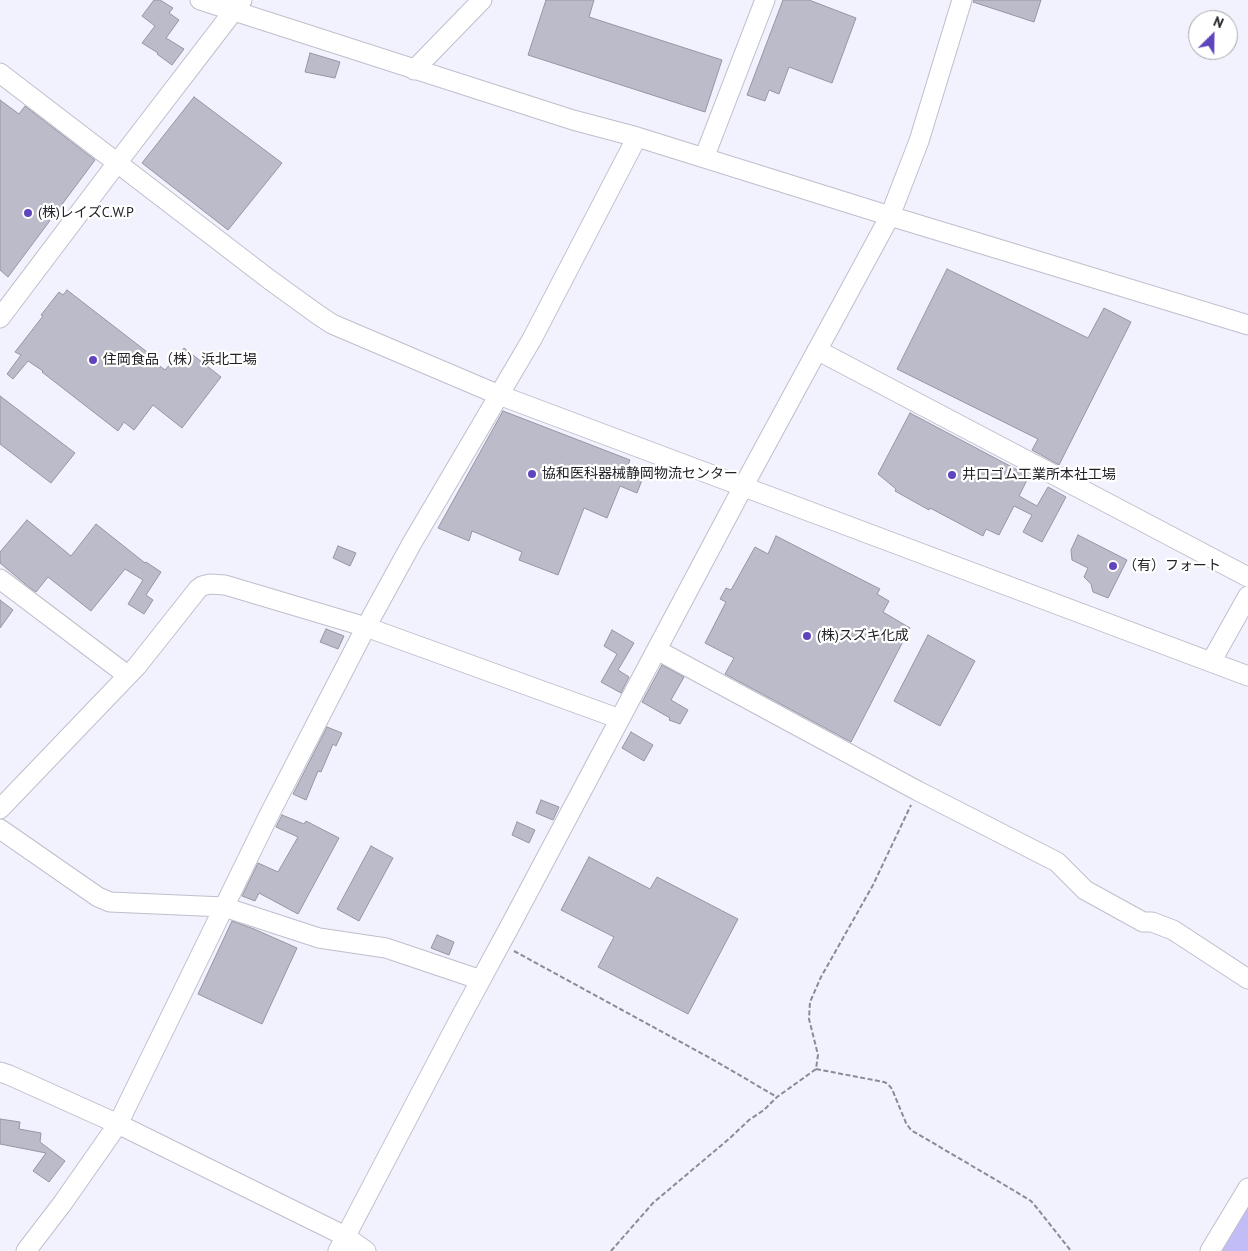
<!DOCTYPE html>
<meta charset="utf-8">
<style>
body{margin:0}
#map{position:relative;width:1248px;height:1251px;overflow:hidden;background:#f2f2fe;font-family:"PT Sans",sans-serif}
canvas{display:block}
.north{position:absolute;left:1188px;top:10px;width:50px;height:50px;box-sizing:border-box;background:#fff;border:1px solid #a7a6a9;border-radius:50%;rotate:23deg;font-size:14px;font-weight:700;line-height:20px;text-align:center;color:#222127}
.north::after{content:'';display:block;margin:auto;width:18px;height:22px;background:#5f45bd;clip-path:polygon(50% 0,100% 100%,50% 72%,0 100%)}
</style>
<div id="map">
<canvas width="1248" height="1251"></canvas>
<div class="north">N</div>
</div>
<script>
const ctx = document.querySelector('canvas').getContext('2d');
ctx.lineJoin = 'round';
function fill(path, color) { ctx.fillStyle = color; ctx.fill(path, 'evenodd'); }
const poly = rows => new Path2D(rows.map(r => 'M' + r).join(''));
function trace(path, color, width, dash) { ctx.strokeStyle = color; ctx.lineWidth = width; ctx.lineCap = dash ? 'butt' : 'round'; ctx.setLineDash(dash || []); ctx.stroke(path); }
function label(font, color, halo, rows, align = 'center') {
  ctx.font = font + ' "PT Sans","Noto Sans JP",sans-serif'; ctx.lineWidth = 4.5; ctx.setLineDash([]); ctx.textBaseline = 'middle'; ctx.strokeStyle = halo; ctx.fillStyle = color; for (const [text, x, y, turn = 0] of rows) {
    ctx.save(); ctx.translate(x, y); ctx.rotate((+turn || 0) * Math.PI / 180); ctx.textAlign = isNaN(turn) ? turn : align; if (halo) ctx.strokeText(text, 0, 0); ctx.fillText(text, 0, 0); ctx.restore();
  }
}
fill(poly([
 [1248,1195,1248,1251,1215,1251]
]), '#c2bdf6');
const building = poly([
 [154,0,160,0,173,8,169,13,179,20,166,38,184,49,172,65,157,54,158,53,142,43,155,26,142,16,154,0],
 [546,0,594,0,589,17,722,60,705,112,528,55,546,0],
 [783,0,809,0,856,18,832,83,789,67,779,94,769,90,765,101,747,95,783,0],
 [974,0,1041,0,1034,22,973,2,974,0],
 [310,53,340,62,335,78,305,72,310,53],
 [194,97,282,163,228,230,142,163,194,97],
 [0,100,19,114,25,106,95,160,8,277,0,270,0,100],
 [947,269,1088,338,1104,308,1131,322,1059,465,1032,450,1038,439,897,369,947,269],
 [67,290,151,355,149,358,165,370,184,348,221,377,182,428,153,405,134,430,124,422,118,431,42,372,43,371,28,361,13,379,7,374,21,355,15,352,43,316,41,315,59,292,63,295,67,290],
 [0,396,75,453,51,483,0,444,0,396],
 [503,411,630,460,625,473,642,480,637,493,620,486,607,518,584,508,558,575,519,560,522,552,472,531,469,541,438,528,503,411],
 [910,413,1029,476,1019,496,1037,506,1048,487,1066,497,1042,542,1023,532,1032,515,1014,506,999,535,986,529,983,536,930,508,929,510,895,491,896,489,878,474,910,413],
 [27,520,71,556,96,524,145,563,146,562,161,572,146,595,153,600,144,614,128,604,143,580,125,569,91,611,48,577,36,592,30,588,0,563,0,552,27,520],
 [1078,535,1127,560,1108,598,1093,592,1091,584,1084,577,1088,568,1072,560,1071,550,1078,535],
 [776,536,880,589,877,594,889,601,883,612,910,628,851,742,725,674,734,658,705,643,726,602,720,599,726,588,731,590,755,547,768,554,776,536],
 [338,546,356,553,350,566,333,558,338,546],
 [0,600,13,610,0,628,0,600],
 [326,629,344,636,338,649,320,642,326,629],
 [612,630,634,643,618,670,629,677,621,693,601,682,617,654,604,646,612,630],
 [928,635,975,661,940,726,894,701,928,635],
 [662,665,684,677,671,700,688,710,680,724,669,720,670,718,642,702,662,665],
 [327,727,342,733,336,746,333,744,321,772,318,771,306,800,293,794,327,727],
 [631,732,653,745,644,761,622,748,631,732],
 [541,800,559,807,553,820,536,813,541,800],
 [282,815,304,824,306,821,339,838,298,914,259,893,255,901,242,896,258,863,278,872,298,837,276,827,282,815],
 [517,822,535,830,529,843,512,835,517,822],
 [371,846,393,858,359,921,337,909,371,846],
 [589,857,650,889,657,877,738,919,688,1014,598,967,614,937,561,910,589,857],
 [232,921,254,929,297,948,262,1024,198,994,232,921],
 [437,935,454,942,449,955,431,948,437,935],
 [0,1119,20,1122,19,1129,41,1133,40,1142,65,1161,49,1182,33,1171,46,1153,0,1144,0,1119]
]);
fill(building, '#bbbbc9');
trace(building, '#9696a3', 1);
const minor = poly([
 [200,0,573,120,637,137,890,216,1248,325],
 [414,70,482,0],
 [0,73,270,280,317,314,332,324,499,395,1248,676],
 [704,158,765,0],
 [0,318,117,163,242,0],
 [817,350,1248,577],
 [0,579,127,675],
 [657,650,918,791,1057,862,1085,890,1143,922,1152,922,1173,930,1248,979],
 [1211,662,1248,596],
 [0,809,137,666,198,589,202,586,210,584,225,585,366,627,620,719],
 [0,829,98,897,110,902,224,907,319,938,386,948,481,980],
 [0,1072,9,1075,118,1124,345,1236,366,1251],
 [26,1251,62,1204,118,1124,269,815,366,627,412,543,532,339,637,137],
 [338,1251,458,1022,510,926,743,487,890,216,919,141,962,0],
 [1210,1251,1248,1188]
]);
trace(minor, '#bfbecc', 21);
trace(poly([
 [514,951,710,1058,777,1097],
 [816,1069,884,1082,888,1084,892,1089,906,1123,911,1130,1013,1190,1031,1201,1037,1208,1071,1251],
 [611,1251,653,1203,730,1138,749,1120,764,1110,777,1097,816,1069,818,1055,809,1019,810,1002,821,977,873,885,911,805]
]), '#8b8b94', 2, [5, 2.5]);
trace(minor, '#fff', 19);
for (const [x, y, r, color] of [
 [28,213,5,"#5f45bd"],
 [93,360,5,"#5f45bd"],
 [532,474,5,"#5f45bd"],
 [952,475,5,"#5f45bd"],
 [1113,566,5,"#5f45bd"],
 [807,636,5,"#5f45bd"]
]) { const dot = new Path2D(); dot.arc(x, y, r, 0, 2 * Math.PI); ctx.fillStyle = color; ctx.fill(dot); trace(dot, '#fff', 2); }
label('14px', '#222127', '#fff', [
 ["(株)レイズC.W.P",38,213],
 ["住岡食品（株）浜北工場",103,360],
 ["協和医科器械静岡物流センター",542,474],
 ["井口ゴム工業所本社工場",962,475],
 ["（有）フォート",1123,566],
 ["(株)スズキ化成",817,636]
], 'left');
</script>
